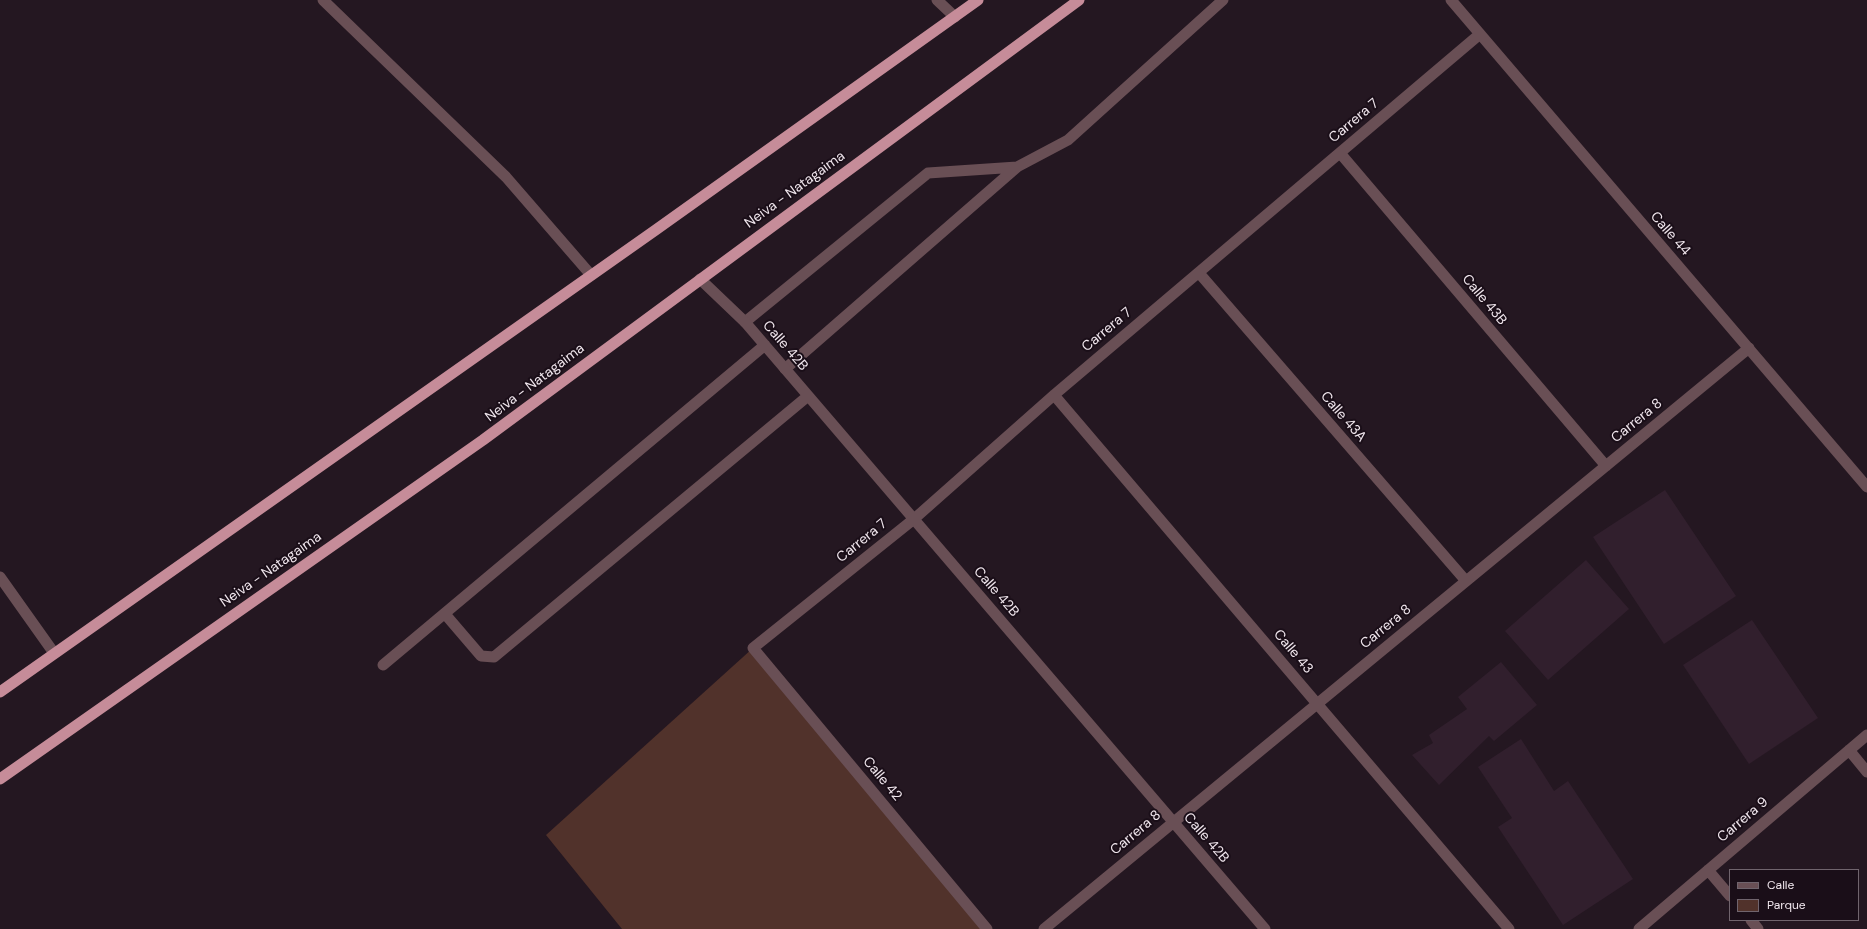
<!DOCTYPE html>
<style>
body{margin:0}
#map{position:relative;width:1867px;height:929px;overflow:hidden;background:#241721;font-family:"DM Sans",sans-serif}
canvas{display:block}
.legend{position:absolute;left:1729px;top:869px;width:130px;height:52px;box-sizing:border-box;background:#1a0e18;border:1px solid #70646d;margin:0;padding:5px 7px;list-style:none;font-size:12px;color:#f0e6ed}
.legend li{display:flex;align-items:center;gap:8px;height:20px}
.legend b{width:20px;border:1px solid #70646d}
</style>
<div id="map">
<canvas width="1867" height="929"></canvas>
<ul class="legend">
<li><b style="height:5px;background:#694f55"></b>Calle</li>
<li><b style="height:11px;background:#51322b"></b>Parque</li>
</ul>
</div>
<script>
const ctx = document.querySelector('canvas').getContext('2d');
ctx.lineJoin = 'round';
function fill(path, color) { ctx.fillStyle = color; ctx.fill(path, 'evenodd'); }
const poly = rows => new Path2D(rows.map(r => 'M' + r).join(''));
function trace(path, color, width, dash) { ctx.strokeStyle = color; ctx.lineWidth = width; ctx.lineCap = dash ? 'butt' : 'round'; ctx.setLineDash(dash || []); ctx.stroke(path); }
function label(font, color, halo, rows, align = 'center') {
  ctx.font = font + ' "DM Sans",sans-serif'; ctx.lineWidth = 4; ctx.setLineDash([]); ctx.textBaseline = 'middle'; ctx.strokeStyle = halo; ctx.fillStyle = color; for (const [text, x, y, turn = 0] of rows) {
    ctx.save(); ctx.translate(x, y); ctx.rotate((+turn || 0) * Math.PI / 180); ctx.textAlign = isNaN(turn) ? turn : align; if (halo) ctx.strokeText(text, 0, 0); ctx.fillText(text, 0, 0); ctx.restore();
  }
}
fill(poly([
 [1665,490,1736,596,1664,644,1593,537],
 [1586,560,1629,609,1548,680,1505,631],
 [1752,620,1818,718,1749,764,1683,665],
 [1501,662,1537,705,1494,741,1489,736,1439,785,1412,755,1433,743,1429,735,1467,709,1458,697],
 [1521,739,1554,791,1568,781,1633,879,1563,925,1498,827,1512,818,1478,767]
]), '#311f2d');
fill(poly([
 [753,648,987,929,622,929,546,835]
]), '#51322b');
trace(poly([
 [323,0,506,177,591,275],
 [745,322,928,173,1017,167,1068,140,1223,0],
 [785,369,1017,167],
 [0,577,54,653]
]), '#694f55', 11);
trace(poly([
 [937,0,955,17],
 [1451,0,1867,487],
 [1340,153,1606,466],
 [1199,273,1466,581],
 [700,279,745,322,1265,929],
 [1054,395,1509,929],
 [445,614,481,656,494,657,808,396],
 [383,665,765,345],
 [1849,750,1867,772],
 [1708,870,1730,896],
 [1751,920,1758,929],
 [987,929,753,648,914,519,1054,395,1480,34],
 [1044,929,1749,348],
 [1639,929,1867,735]
]), '#694f55', 11);
trace(poly([
 [0,692,657,229,978,0],
 [0,779,483,440,1079,0]
]), '#c68c99', 11);
label('14px', '#f0e6ed', '#1a0e18', [
 ["Carrera 7",1354,121,-40],
 ["Neiva - Natagaima",795,190,-36],
 ["Calle 44",1670,234,49],
 ["Calle 43B",1484,300,50],
 ["Carrera 7",1107,330,-40],
 ["Calle 42B",785,346,49],
 ["Neiva - Natagaima",535,383,-37],
 ["Calle 43A",1343,417,49],
 ["Carrera 8",1637,421,-39],
 ["Carrera 7",862,541,-39],
 ["Neiva - Natagaima",271,570,-35],
 ["Calle 42B",996,592,49],
 ["Carrera 8",1386,627,-39],
 ["Calle 43",1293,652,50],
 ["Calle 42",882,779,50],
 ["Carrera 9",1743,820,-40],
 ["Carrera 8",1136,833,-40],
 ["Calle 42B",1206,838,49]
]);
</script>
